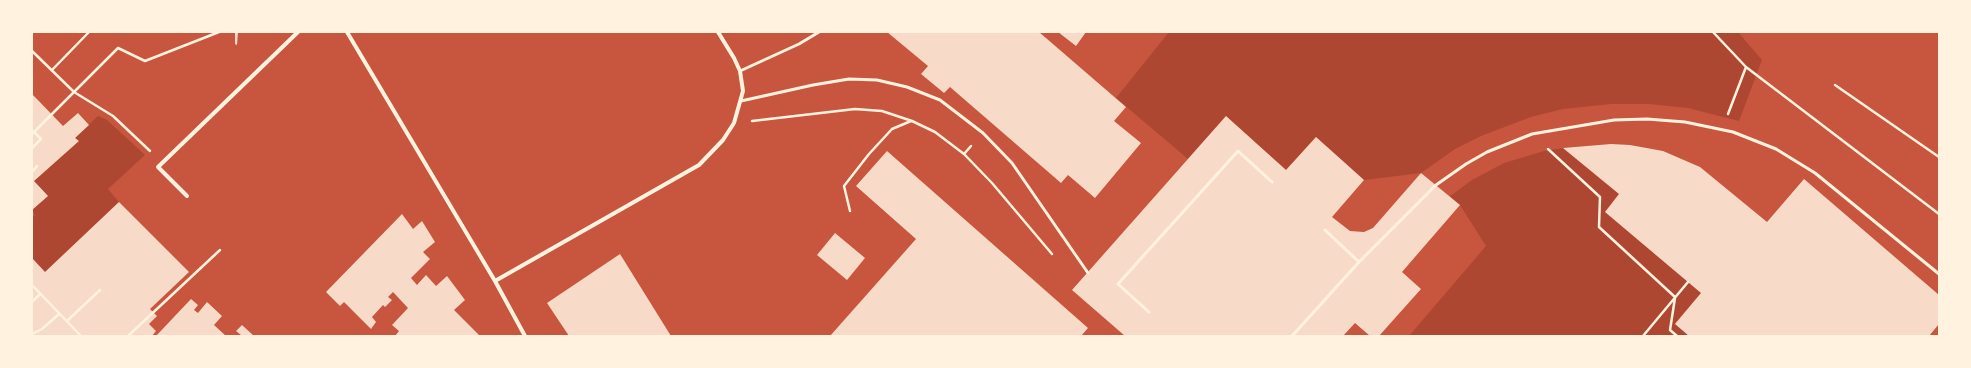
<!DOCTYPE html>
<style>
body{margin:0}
#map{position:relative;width:1971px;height:368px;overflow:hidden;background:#c8553d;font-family:"IBM Plex Sans",sans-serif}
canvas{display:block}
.frame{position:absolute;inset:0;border:33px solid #fff3e0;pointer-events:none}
</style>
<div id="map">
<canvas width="1971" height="368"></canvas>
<div class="frame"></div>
</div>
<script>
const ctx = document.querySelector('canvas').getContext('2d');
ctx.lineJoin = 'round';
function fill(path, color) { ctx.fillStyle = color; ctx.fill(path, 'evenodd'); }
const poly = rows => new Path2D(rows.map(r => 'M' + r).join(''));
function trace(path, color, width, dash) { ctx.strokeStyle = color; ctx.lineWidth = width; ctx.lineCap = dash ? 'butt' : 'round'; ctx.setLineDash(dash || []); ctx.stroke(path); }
fill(poly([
 [1169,32,1738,32,1762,60,1739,121,1688,108,1649,104,1611,104,1563,109,1531,117,1481,136,1455,149,1421,173,1364,180,1316,137,1286,170,1226,116,1188,159,1116,98],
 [98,116,107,120,145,155,108,189,119,202,45,272,32,258,32,218,35,215,32,210,48,196,34,181,78,141,75,138],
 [1563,148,1619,194,1605,212,1701,293,1675,323,1689,336,1409,336,1486,246,1460,205,1449,197,1472,180,1504,163,1544,151]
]), '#ae4732');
fill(poly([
 [235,32,238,32,237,45,235,44],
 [887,32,1039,32,1126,107,1114,121,1141,143,1095,198,1068,175,1061,183,950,87,944,93,921,74,928,66],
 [1058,32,1086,32,1076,46],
 [32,94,63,126,78,113,89,125,75,138,79,141,34,181,48,196,32,210],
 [1226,116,1286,170,1316,137,1364,180,1332,217,1350,231,1364,232,1373,228,1421,173,1460,205,1402,272,1421,289,1379,336,1370,336,1355,323,1343,336,1125,336,1072,290],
 [1611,144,1630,145,1663,151,1700,167,1767,222,1804,179,1939,295,1939,324,1929,336,1689,336,1675,324,1701,293,1605,212,1619,194,1563,148],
 [887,151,1088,328,1081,336,830,336,916,239,856,186],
 [119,202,189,272,150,309,157,316,149,324,156,331,152,336,32,336,32,258,45,272],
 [402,214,413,229,422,221,435,242,423,252,430,259,411,278,417,285,426,275,436,286,447,276,465,300,454,310,480,336,395,336,399,331,392,325,408,308,393,292,388,297,392,300,385,307,383,305,372,317,376,322,371,329,344,302,340,306,326,292],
 [835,233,865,258,847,280,817,255],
 [620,254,671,336,569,336,547,303],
 [191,299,198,305,194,310,198,313,207,302,222,316,214,325,226,336,156,336],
 [242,325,254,336,242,336,236,331]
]), '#f7dbc8');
trace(poly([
 [1713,32,1746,67,1728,114],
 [32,51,74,92,113,116,150,151],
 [1746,67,1939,214],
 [52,70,89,32],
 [1835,85,1939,157],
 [752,121,855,109,882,111,912,121,935,132,964,154,992,183,1052,254],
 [32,134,118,48,145,61,219,32],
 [32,148,41,139,34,132],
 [1548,149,1600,197,1599,227,1675,297],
 [964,154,971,146],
 [32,169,33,171,37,166],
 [850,211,844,186,869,154,892,129,911,121],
 [32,285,81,336],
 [1675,298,1670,330,1677,336],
 [32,302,40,294],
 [67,321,100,290],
 [32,334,42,329,59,314],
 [128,336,220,250],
 [1643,336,1688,282]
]), '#fff3e0', 2.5);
trace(poly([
 [740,71,799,44,819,32],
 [741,101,813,85,849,79,877,80,907,87,940,100,983,133,1012,163,1088,273],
 [1325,230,1359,262],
 [1149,312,1118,284,1238,151,1272,182],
 [1292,336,1359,262,1436,185,1466,164,1487,152,1532,134,1614,120,1647,119,1685,122,1733,132,1776,149,1815,173,1939,274]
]), '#fff3e0', 3);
trace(poly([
 [347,32,495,281,525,336],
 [187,196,158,167,298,32],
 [495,281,699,165,723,140,734,123,743,91,740,71,734,58,718,32]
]), '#fff3e0', 4);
</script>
